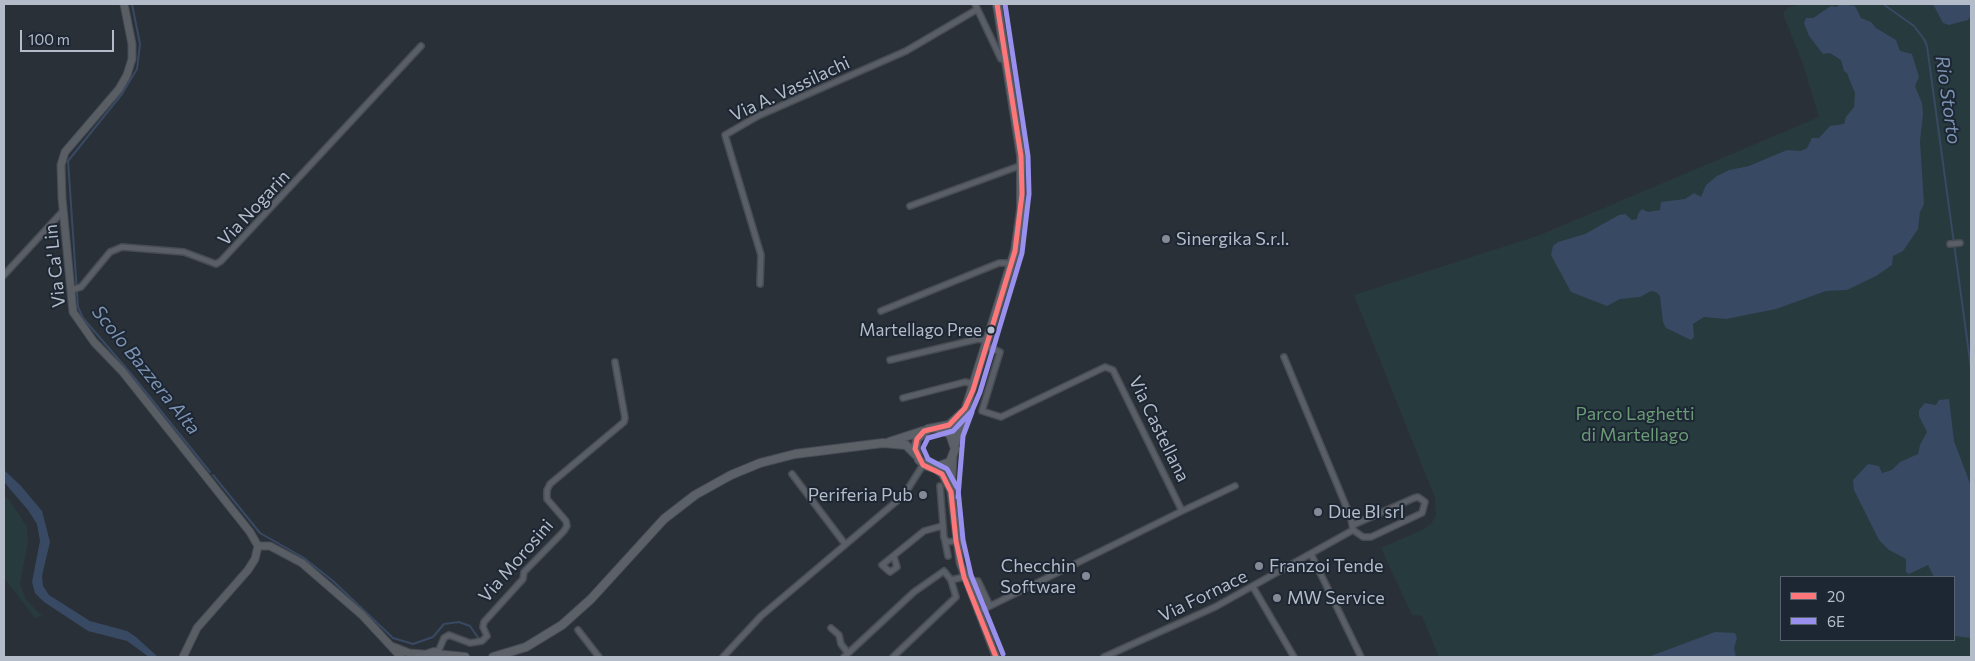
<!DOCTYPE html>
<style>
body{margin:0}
#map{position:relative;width:1975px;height:661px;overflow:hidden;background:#2a3038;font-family:Commissioner,sans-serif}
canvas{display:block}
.frame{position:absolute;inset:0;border:5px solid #b4bcc9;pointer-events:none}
.legend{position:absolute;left:1780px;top:576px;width:175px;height:65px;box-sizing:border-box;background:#1d2633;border:1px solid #59626f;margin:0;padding:6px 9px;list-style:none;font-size:15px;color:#b4bcc9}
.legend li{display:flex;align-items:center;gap:10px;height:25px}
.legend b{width:25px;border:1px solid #59626f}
.scale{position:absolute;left:20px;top:30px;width:94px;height:22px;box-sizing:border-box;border:2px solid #b4bcc9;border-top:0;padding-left:6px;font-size:15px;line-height:18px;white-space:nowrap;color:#b4bcc9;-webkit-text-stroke:4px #1d2633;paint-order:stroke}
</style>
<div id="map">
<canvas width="1975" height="661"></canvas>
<div class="frame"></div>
<ul class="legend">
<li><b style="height:6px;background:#fc767a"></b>20</li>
<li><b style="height:6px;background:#9990ee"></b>6E</li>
</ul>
<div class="scale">100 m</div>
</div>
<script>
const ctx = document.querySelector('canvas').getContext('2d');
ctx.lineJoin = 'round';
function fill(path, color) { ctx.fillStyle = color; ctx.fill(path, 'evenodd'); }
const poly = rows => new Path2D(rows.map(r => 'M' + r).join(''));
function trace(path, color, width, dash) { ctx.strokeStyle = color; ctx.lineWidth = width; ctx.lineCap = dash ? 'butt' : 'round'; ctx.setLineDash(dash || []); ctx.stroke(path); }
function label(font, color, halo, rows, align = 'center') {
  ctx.font = font + ' Commissioner,sans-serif'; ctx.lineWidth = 4; ctx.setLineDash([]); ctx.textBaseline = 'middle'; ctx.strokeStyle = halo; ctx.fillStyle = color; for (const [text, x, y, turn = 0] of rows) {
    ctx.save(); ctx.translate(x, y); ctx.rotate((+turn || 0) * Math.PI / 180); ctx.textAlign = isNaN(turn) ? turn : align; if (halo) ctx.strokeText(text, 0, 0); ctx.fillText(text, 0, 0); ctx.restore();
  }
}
fill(poly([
 [1798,4,1971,4,1971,657,1439,657,1422,616,1412,615,1381,548,1424,529,1431,524,1436,515,1435,498,1354,295,1540,235,1819,117,1803,64,1784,17,1784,12,1788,8],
 [1781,577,1954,577,1954,640,1781,640],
 [4,495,11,502,27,527,28,542,20,584,26,600,42,616,35,618,4,578]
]), '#273a3e');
fill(poly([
 [1841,4,1855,6,1861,18,1871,22,1876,28,1896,40,1900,51,1912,54,1919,77,1915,86,1922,103,1923,114,1920,141,1924,204,1920,212,1918,229,1903,251,1893,256,1892,265,1876,276,1847,290,1826,291,1776,309,1726,319,1704,317,1693,324,1694,337,1691,340,1666,328,1663,322,1660,296,1656,292,1651,291,1640,297,1620,299,1607,306,1571,292,1551,255,1553,246,1558,242,1585,234,1619,215,1625,214,1632,220,1637,219,1638,214,1642,209,1648,212,1660,210,1661,202,1685,199,1694,193,1701,197,1706,185,1717,176,1729,170,1749,166,1787,150,1801,151,1807,148,1812,138,1819,138,1830,126,1844,124,1846,117,1854,107,1855,93,1852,86,1847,73,1844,71,1841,60,1830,53,1823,54,1809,36,1804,23,1806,18,1813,18,1831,6,1836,7],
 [1933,4,1971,4,1971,16,1968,20,1949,25,1943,23],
 [1949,399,1954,441,1971,486,1971,638,1955,636,1954,577,1934,577,1928,565,1909,574,1906,572,1906,559,1889,550,1879,540,1854,490,1853,480,1868,464,1879,466,1882,473,1892,470,1900,462,1918,454,1920,445,1927,432,1919,416,1919,410,1925,403,1936,405,1939,400],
 [4,470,21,486,42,511,50,542,42,576,43,586,49,595,90,621,127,631,136,637,158,657,149,657,127,641,88,631,44,602,35,593,32,582,40,541,37,524,28,510,4,482],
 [1715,632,1735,633,1737,638,1734,648,1736,657,1648,657]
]), '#384963');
trace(poly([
 [132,4,140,44,137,69,122,94,68,161,78,307,83,318,132,375,210,472],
 [1883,4,1914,26,1924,39,1927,46,1971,368],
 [213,475,260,533,304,558,333,581,393,638,413,644,433,637,444,624,459,622,470,626,479,639]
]), '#384963', 2);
const street = poly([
 [975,4,1001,59,1007,61],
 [910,206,1022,165],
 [1950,244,1960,243],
 [4,275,63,211],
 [760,284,761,255,725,135,758,116,906,51,976,10],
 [71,290,81,287,110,252,122,247,184,252,216,264,221,261,421,46],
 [881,311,999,263,1011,263],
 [890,360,978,339,988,341],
 [903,398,965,382,974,384],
 [792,474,845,544],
 [940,486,944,538,947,542,956,541],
 [1182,511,1235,486],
 [1353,530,1363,537,1371,537,1422,513,1425,502,1418,497,1414,498,1353,525],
 [945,541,948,556],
 [1311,554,1361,657],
 [894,557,897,567,890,572,882,565,924,531,942,526],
 [951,580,964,577],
 [967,581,978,581,990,606],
 [1253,587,1294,657],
 [978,612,1182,511,1113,370,1105,367,1001,417,982,411,1000,352,986,346],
 [831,628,839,635,841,644,848,653],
 [578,630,599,657],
 [438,652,444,638,449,635,470,643,482,641,487,636,483,627,484,622,523,579,524,572,564,531,567,526,566,521,547,499,547,490,550,484,624,422,625,418,615,362],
 [723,657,761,616,904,495,923,465],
 [844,657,914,592,944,571,951,580,956,597,893,657],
 [1104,657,1215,607,1353,530,1351,518,1284,357]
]);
const secondary = poly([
 [124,4,132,44,132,59,127,75,119,89,65,152,61,165,62,198,73,312,94,342,122,371,250,532,258,546],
 [953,458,951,492,960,563,996,657],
 [934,468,942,474,950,489],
 [258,546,270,546,302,563,362,615,401,657],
 [394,647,409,653,423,654],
 [183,657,197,628,248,570,255,559,258,546]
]);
const primary = poly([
 [937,428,950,434,955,449,950,462,934,468,927,466,919,460,915,449,917,439,928,429,949,425,962,413],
 [889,442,923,431],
 [955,443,1015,251,1021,209,1021,156,997,4],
 [444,655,465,657],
 [419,657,434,652,447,657],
 [493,657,526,647,562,625,591,599,664,519,695,495,731,475,760,463,795,454,883,443,906,445,916,455]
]);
trace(street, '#484c53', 8);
trace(secondary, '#484c53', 9);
trace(primary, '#484c55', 10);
trace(street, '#5a5e66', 5);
trace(secondary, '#595d64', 7);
trace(primary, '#5c6168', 8);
trace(poly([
 [996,657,964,577,956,541,951,492,942,474,923,465,915,449,917,439,924,431,949,425,965,408,973,390,1015,251,1022,194,1021,156,997,4]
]), '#fc767a', 5);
trace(poly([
 [958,497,963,436,972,412],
 [1003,654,971,575,963,540,958,489,947,469,928,459,923,448,928,438,953,431,972,411,980,392,1022,253,1029,194,1028,156,1005,4]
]), '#9990ee', 5);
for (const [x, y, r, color] of [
 [1166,239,5,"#848b96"],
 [991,330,4.5,"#b4bcc9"],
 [923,495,5,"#848b96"],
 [1318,512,5,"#848b96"],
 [1259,566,5,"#848b96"],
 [1086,576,5,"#848b96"],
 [1277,598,5,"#848b96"]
]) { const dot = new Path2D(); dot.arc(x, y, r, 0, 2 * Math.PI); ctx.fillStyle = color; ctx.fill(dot); trace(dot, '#1d2633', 2); }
label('17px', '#b4bcc9', '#1d2633', [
 ["Martellago Pree",982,330]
], 'right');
label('18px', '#b4bcc9', '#1d2633', [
 ["Via A. Vassilachi",790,89,-25],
 ["Via Nogarin",254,208,-47],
 ["Via Ca' Lin",55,266,-96],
 ["Via Castellana",1159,429,64],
 ["Via Morosini",516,561,-49],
 ["Via Fornace",1203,596,-26]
]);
label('18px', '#b4bcc9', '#1d2633', [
 ["Sinergika S.r.l.",1176,239],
 ["Periferia Pub",913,495,"right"],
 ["Due BI srl",1328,512],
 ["Checchin",1076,566,"right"],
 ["Software",1076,587,"right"],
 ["Franzoi Tende",1269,566],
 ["MW Service",1287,598]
], 'left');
label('18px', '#6b9a76', '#1d2633', [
 ["Parco Laghetti",1635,414],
 ["di Martellago",1635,435]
]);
label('italic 19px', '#7c92b1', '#1d2633', [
 ["Rio Storto",1948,100,82],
 ["Scolo Bazzera Alta",146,370,51]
]);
</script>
